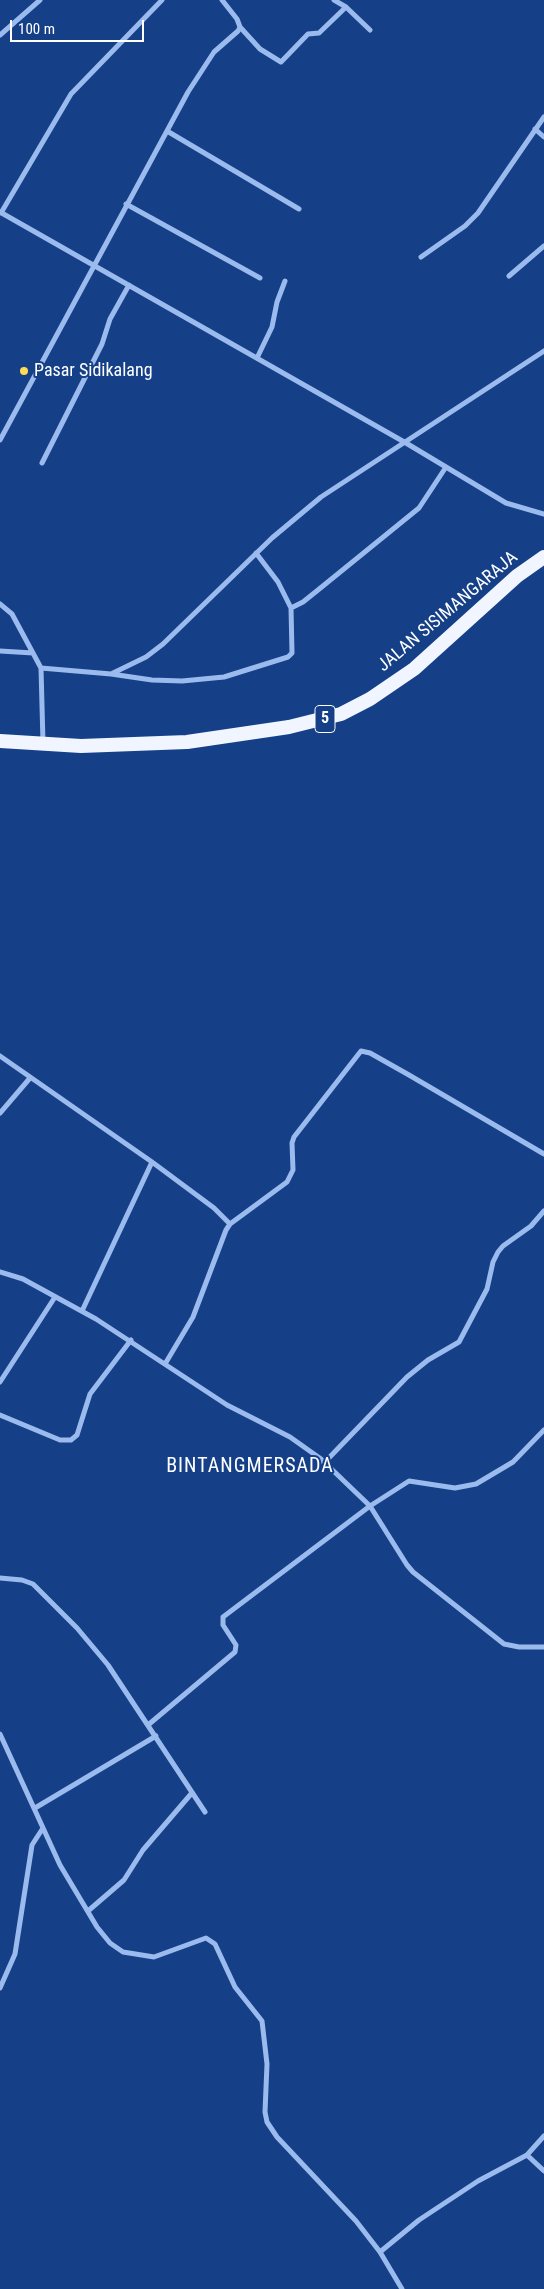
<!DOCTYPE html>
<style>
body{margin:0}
#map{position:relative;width:544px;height:2289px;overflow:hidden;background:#154087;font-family:"Roboto Condensed",sans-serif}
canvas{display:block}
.scale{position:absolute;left:10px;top:20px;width:134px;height:22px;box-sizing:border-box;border:2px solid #fff;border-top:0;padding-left:6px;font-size:15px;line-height:18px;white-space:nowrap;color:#fff;-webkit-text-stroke:4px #154087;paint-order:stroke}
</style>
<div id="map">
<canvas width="544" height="2289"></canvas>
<div class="scale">100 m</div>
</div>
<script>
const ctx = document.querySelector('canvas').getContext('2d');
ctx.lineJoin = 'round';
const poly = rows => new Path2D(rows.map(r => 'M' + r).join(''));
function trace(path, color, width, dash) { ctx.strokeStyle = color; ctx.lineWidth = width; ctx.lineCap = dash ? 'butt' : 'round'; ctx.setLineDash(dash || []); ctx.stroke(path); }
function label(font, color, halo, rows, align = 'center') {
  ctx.font = font + ' "Roboto Condensed",sans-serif'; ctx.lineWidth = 4; ctx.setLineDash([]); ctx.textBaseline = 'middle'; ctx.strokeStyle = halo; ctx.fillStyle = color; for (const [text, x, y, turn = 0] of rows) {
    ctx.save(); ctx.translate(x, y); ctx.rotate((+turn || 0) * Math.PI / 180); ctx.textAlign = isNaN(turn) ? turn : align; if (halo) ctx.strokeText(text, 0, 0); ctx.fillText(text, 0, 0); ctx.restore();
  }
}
trace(poly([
 [334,0,346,7],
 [240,27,260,49,281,62,308,34,319,33,346,7,370,30],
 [0,35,40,0],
 [535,129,544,137],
 [167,131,299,209],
 [126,204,260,278],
 [0,212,406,443,506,503,544,514],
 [1,213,71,94,162,0],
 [421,257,465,226,478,213,544,117],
 [509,276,544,246],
 [257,358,272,327,277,302,285,281],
 [0,440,188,92,214,52,238,31,240,27,237,19,222,0],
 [42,463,102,344,110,319,129,285],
 [0,604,12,614,41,668,43,743],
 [291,608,303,602,318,590,419,508,446,467],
 [0,651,33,653],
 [41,668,111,674,146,657,163,644,272,538,321,497,544,351],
 [111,674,152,680,182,681,224,677,288,657,292,653,291,608,278,582,256,553],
 [0,1056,152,1162,214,1208,230,1224],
 [0,1113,30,1078],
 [0,1272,23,1279,96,1319,227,1405,290,1437,321,1459,370,1506,407,1565,413,1572,504,1644,519,1647,544,1647],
 [82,1311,152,1162],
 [165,1364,193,1317,226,1230,230,1224,287,1182,293,1170,292,1143,294,1137,361,1051,370,1053,409,1075,544,1154],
 [0,1382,55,1297],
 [0,1415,60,1440,71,1440,77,1435,90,1394,131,1340],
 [324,1463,407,1377,428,1360,459,1342,487,1289,493,1262,498,1252,503,1246,531,1226,544,1211],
 [0,1578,22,1580,33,1584,77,1628,108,1665,205,1812],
 [148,1725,235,1652,236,1645,223,1625,223,1617,370,1506,409,1481,455,1488,476,1484,513,1462,544,1430],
 [0,1734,60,1865,97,1927,110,1943,123,1952,154,1957,206,1938,215,1944,235,1987,262,2021,267,2064,265,2112,267,2122,277,2137,356,2221,380,2252,402,2289],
 [35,1808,156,1736],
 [88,1911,124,1880,143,1850,191,1794],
 [0,1988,15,1954,32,1845,43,1828],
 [527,2155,544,2136],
 [380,2252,419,2220,478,2181,527,2155,544,2171]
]), '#9bbbee', 5);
trace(poly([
 [0,741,81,746,187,742,289,727,341,714,370,699,414,669,517,576,544,557]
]), '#f0f5ff', 14);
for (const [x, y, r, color] of [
 [24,371,5,"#ffd958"]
]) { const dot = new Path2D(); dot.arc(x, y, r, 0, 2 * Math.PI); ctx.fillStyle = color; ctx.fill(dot); trace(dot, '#154087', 2); }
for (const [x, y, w] of [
 [325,719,20]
]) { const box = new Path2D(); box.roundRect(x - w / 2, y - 13.5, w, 27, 4); ctx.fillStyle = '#154087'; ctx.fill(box); trace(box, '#fff', 1); }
label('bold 16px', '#fff', null, [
 ["5",325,719]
]);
label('18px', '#fff', '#154087', [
 ["Pasar Sidikalang",34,371]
], 'left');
label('18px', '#fff', '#154087', [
 ["JALAN SISIMANGARAJA",448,612,-40]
]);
ctx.letterSpacing = '1px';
label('20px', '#fff', '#154087', [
 ["BINTANGMERSADA",250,1467]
]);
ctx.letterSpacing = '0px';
</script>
